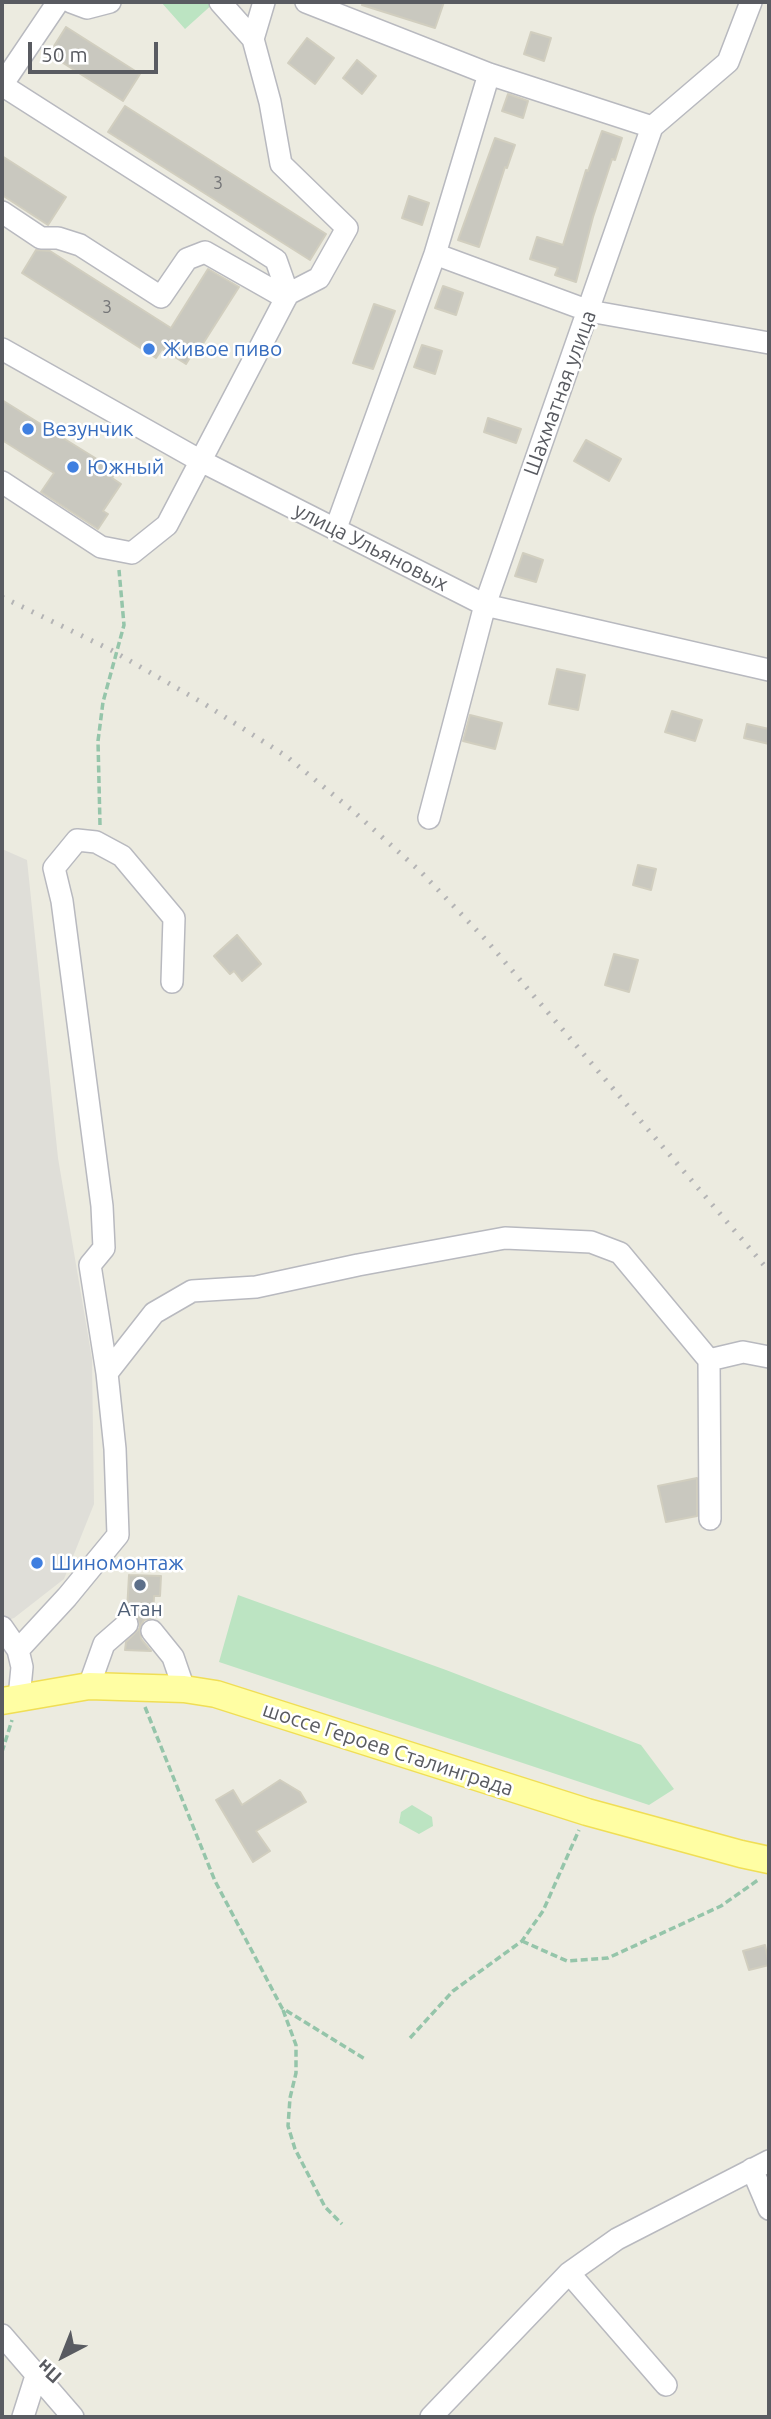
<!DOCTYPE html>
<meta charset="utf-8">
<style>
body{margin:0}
#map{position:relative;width:771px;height:2419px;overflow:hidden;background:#ecebe0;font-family:Ubuntu,sans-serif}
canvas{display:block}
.frame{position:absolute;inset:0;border:4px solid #595b61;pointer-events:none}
.north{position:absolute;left:28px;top:2321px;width:70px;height:70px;-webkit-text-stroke:5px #fff;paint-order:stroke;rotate:222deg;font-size:19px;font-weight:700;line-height:28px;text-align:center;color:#595b61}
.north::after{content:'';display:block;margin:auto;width:24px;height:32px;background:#595b61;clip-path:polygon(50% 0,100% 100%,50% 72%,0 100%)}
.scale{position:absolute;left:28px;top:42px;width:130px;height:32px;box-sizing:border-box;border:4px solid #595b61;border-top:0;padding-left:9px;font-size:21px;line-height:24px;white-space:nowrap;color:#595b61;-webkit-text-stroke:5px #fff;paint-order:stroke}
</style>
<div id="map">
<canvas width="771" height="2419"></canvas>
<div class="frame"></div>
<div class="north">Пн</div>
<div class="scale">50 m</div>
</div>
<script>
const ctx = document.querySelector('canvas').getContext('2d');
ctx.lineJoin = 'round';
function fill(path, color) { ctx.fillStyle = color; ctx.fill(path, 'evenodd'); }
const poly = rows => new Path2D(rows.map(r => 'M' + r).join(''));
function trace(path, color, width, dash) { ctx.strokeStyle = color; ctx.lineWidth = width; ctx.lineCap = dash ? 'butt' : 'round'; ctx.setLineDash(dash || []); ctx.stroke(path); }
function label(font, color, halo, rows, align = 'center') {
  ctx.font = font + ' Ubuntu,sans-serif'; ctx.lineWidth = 5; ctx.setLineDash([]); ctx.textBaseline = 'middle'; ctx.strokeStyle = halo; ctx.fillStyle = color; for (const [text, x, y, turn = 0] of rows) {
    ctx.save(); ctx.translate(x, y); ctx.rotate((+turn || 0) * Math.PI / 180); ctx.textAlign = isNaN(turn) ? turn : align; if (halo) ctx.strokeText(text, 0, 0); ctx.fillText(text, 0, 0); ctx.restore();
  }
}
fill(poly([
 [2,849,27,860,58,1158,92,1359,94,1504,64,1579,14,1618,2,1622]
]), '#dfded8');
fill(poly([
 [161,2,215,2,185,29],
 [238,1595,446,1670,641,1745,674,1789,649,1805,219,1662],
 [412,1805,432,1817,433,1826,419,1834,399,1823,401,1812]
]), '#bce4c2');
const building = poly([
 [363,2,444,2,435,28,362,5,363,2],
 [66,27,140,74,123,101,49,54,66,27],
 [531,32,551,38,544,61,524,54,531,32],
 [307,38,334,58,315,84,288,63,307,38],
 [357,60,376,76,362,94,343,78,357,60],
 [508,94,528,101,523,118,502,111,508,94],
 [125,106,326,234,310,260,108,132,125,106],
 [602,131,622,138,615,160,612,159,593,217,576,282,555,275,558,268,530,259,537,237,563,245,586,170,588,171,602,131],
 [495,138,515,145,507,168,505,167,479,247,458,240,495,138],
 [2,156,66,197,48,225,2,195,2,156],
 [409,196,429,203,422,225,402,218,409,196],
 [36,250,50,251,171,328,208,269,239,287,197,353,194,351,186,364,162,349,156,358,22,273,36,250],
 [443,286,463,293,456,315,435,308,443,286],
 [374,304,395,311,373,369,353,363,374,304],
 [422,345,442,351,435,374,414,367,422,345],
 [2,400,116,471,112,478,121,484,103,511,108,514,98,529,41,492,54,473,2,440,2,400],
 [488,418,521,429,516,443,484,432,488,418],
 [586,440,621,459,609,481,574,461,586,440],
 [523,553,543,560,536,582,515,576,523,553],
 [557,669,585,675,578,710,549,704,557,669],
 [672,711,702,720,695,741,665,732,672,711],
 [470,715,502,723,495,749,463,741,470,715],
 [747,724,769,729,769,744,744,738,747,724],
 [638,865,656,869,651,890,633,885,638,865],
 [237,935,261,964,242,981,234,971,230,974,214,956,237,935],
 [614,954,638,960,629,992,605,985,614,954],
 [697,1478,697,1516,666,1522,658,1486,697,1478],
 [129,1575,161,1576,160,1596,154,1596,153,1618,144,1620,140,1627,137,1616,127,1611,129,1575],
 [140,1628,141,1639,151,1651,125,1650,126,1642,140,1628],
 [280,1780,300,1792,306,1802,256,1831,270,1851,253,1862,216,1800,233,1790,242,1805,280,1780],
 [765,1945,769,1965,749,1970,743,1951,765,1945]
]);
fill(building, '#c9c8bf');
trace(building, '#d1cebf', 2);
const minor = poly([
 [71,2,87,8,110,2],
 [220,2,253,39],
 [306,2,489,74,652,127],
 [2,85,276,260,288,294],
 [2,85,58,2],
 [2,212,41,238,58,238,80,245,161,297,187,259,205,252,286,298],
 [435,254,589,311,769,343],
 [2,349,199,460,485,605,769,670],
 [2,482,101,547,132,553,167,525,288,294,319,278,347,228,281,164,270,102,253,39,264,2],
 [336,528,435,254,489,74],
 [429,818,485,605,652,127,728,62,751,2],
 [107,1373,154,1313,192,1291,256,1287,358,1265,505,1238,591,1242,620,1253,709,1360],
 [710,1519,709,1360,743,1352,769,1357],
 [2,1627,18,1650,22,1667,19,1698],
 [152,1631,173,1657,184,1689],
 [18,1650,67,1597,118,1535,115,1449,107,1373,90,1265,104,1248,102,1206,62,901,54,868,77,840,96,842,122,856,174,918,172,982],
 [89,1686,104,1644,127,1624],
 [752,2169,769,2209],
 [569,2273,666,2385],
 [2,2335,73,2417],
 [23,2417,36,2376],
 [431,2417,569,2273,617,2239,769,2161]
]);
const major = poly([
 [2,1701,89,1686,184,1689,216,1694,587,1812,741,1854,769,1860]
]);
trace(minor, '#b8b9bf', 24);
trace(major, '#f0de55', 29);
trace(poly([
 [100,825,98,741,103,702,124,625,119,570],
 [145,1707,215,1881,282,2008,365,2059],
 [2,1752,12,1720],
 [522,1941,567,1961,608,1958,721,1906,758,1880],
 [283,2010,296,2045,296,2073,290,2098,288,2126,295,2149,325,2207,342,2224],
 [410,2038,453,1991,522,1941,543,1911,579,1830]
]), '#95c5aa', 3.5, [7, 3.5]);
trace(minor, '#fff', 21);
trace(major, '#fffea3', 26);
trace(poly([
 [2,597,111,650,203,703,286,756,353,811,421,872,486,940,769,1271]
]), '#b4b4b5', 5, [2, 9]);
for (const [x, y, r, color] of [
 [149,349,7,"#3f7fe0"],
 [28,429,7,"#3f7fe0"],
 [73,467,7,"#3f7fe0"],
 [37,1563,7,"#3f7fe0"],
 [140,1585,7,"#5c6f8a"]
]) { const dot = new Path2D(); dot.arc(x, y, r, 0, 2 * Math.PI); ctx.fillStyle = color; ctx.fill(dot); trace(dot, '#fff', 2.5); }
label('18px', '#757678', null, [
 ["3",218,183],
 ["3",107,307]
]);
label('21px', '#366cbe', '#fff', [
 ["Живое пиво",163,349],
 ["Везунчик",42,429],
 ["Южный",87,467],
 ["Шиномонтаж",51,1563]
], 'left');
label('21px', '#595b61', '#fff', [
 ["Шахматная улица",560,393,-70],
 ["улица Ульяновых",371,547,27],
 ["шоссе Героев Сталинграда",388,1749,18]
]);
label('21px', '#4e5e75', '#fff', [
 ["Атан",140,1609]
]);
</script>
